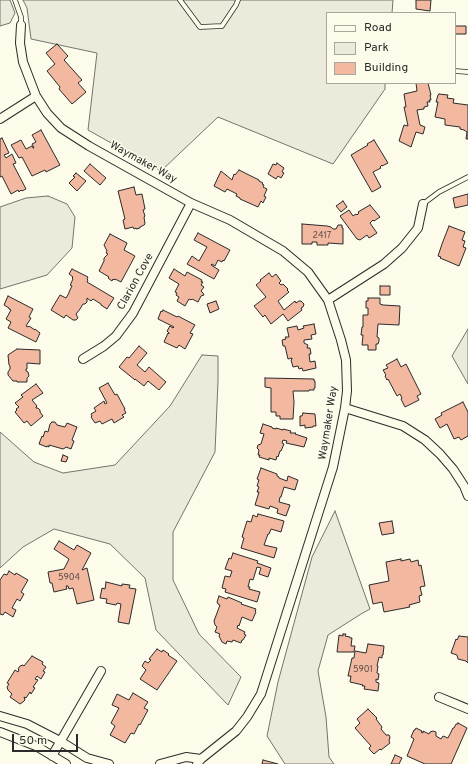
<!DOCTYPE html>
<style>
body{margin:0}
#map{position:relative;width:468px;height:764px;overflow:hidden;background:#fdfbea;font-family:Overpass,sans-serif}
canvas{display:block}
.legend{position:absolute;left:326px;top:12px;width:130px;height:72px;box-sizing:border-box;background:#fdfbea;border:1px solid #a9a89e;margin:0;padding:5px 7px;list-style:none;font-size:12px;color:#2b2b2b}
.legend li{display:flex;align-items:center;gap:8px;height:20px}
.legend b{width:20px;border:1px solid #a9a89e}
.scale{position:absolute;left:12px;top:734px;width:66px;height:18px;box-sizing:border-box;border:2px solid #2b2b2b;border-top:0;padding-left:5px;font-size:12px;line-height:14px;white-space:nowrap;color:#2b2b2b;-webkit-text-stroke:3px #fdfbea;paint-order:stroke}
</style>
<div id="map">
<canvas width="468" height="764"></canvas>
<ul class="legend">
<li><b style="height:5px;background:#fdfbea"></b>Road</li>
<li><b style="height:11px;background:#ecebdb"></b>Park</li>
<li><b style="height:11px;background:#f2b8a0"></b>Building</li>
</ul>
<div class="scale">50 m</div>
</div>
<script>
const ctx = document.querySelector('canvas').getContext('2d');
ctx.lineJoin = 'round';
function fill(path, color) { ctx.fillStyle = color; ctx.fill(path, 'evenodd'); }
const poly = rows => new Path2D(rows.map(r => 'M' + r).join(''));
function trace(path, color, width, dash) { ctx.strokeStyle = color; ctx.lineWidth = width; ctx.lineCap = dash ? 'butt' : 'round'; ctx.setLineDash(dash || []); ctx.stroke(path); }
function label(font, color, halo, rows, align = 'center') {
  ctx.font = font + ' Overpass,sans-serif'; ctx.lineWidth = 3; ctx.setLineDash([]); ctx.textBaseline = 'middle'; ctx.strokeStyle = halo; ctx.fillStyle = color; for (const [text, x, y, turn = 0] of rows) {
    ctx.save(); ctx.translate(x, y); ctx.rotate((+turn || 0) * Math.PI / 180); ctx.textAlign = isNaN(turn) ? turn : align; if (halo) ctx.strokeText(text, 0, 0); ctx.fillText(text, 0, 0); ctx.restore();
  }
}
const green = poly([
 [0,0,10,0,15,13,10,23,0,26,0,0],
 [23,0,393,0,392,13,327,13,327,83,385,83,385,89,333,164,218,117,161,171,88,130,97,53,31,39,27,8,23,0],
 [48,196,67,204,75,217,72,248,47,275,0,289,0,207,26,198,48,196],
 [468,329,468,384,452,356,468,329],
 [202,355,218,356,218,381,215,452,173,532,173,580,199,634,241,677,228,705,156,630,145,578,110,544,54,529,23,547,0,568,0,432,34,462,63,473,115,465,170,406,202,355],
 [335,511,370,609,361,614,328,635,318,671,326,717,329,757,334,764,285,764,267,736,278,682,312,557,335,511]
]);
fill(green, '#ecebdb');
trace(green, '#74746e', 1);
const building = poly([
 [416,0,431,0,430,11,416,9,416,0],
 [455,26,466,26,466,34,455,34,455,26],
 [57,44,68,56,64,60,82,80,78,83,86,92,72,104,59,89,60,87,47,71,55,64,46,53,57,44],
 [416,83,428,83,431,95,430,95,431,100,429,100,430,102,427,102,428,106,424,107,424,109,417,110,420,125,425,127,423,134,416,132,411,147,399,141,404,125,408,126,404,107,406,107,404,94,417,91,416,83],
 [439,94,448,95,447,98,454,99,453,103,468,105,468,139,466,139,467,132,464,130,460,129,460,127,445,125,445,119,435,117,438,102,436,102,438,95,439,94],
 [41,130,60,165,46,172,45,170,32,176,22,157,19,158,11,145,21,140,26,149,32,146,33,148,34,148,32,144,36,142,32,135,41,130],
 [2,138,9,153,4,155,6,158,12,154,16,163,13,164,26,189,22,191,21,190,19,192,18,190,11,194,2,176,0,177,0,139,2,138],
 [374,140,388,163,382,166,382,165,380,167,381,168,373,172,381,187,372,192,351,155,368,145,367,144,374,140],
 [277,163,284,168,282,172,284,173,281,178,278,176,276,179,268,174,273,164,276,165,277,163],
 [90,164,106,178,100,185,84,171,90,164],
 [239,170,259,180,259,181,263,183,262,184,264,185,263,187,267,189,264,196,266,197,263,203,261,201,258,207,240,199,240,198,236,196,237,194,227,189,225,192,214,186,221,171,232,180,234,174,235,175,239,170],
 [76,173,86,181,77,191,69,183,75,177,73,176,76,173],
 [134,187,136,195,142,194,145,209,143,210,145,216,144,217,145,224,144,225,140,227,140,228,136,229,136,228,134,229,133,227,125,229,123,220,125,219,118,191,134,187],
 [468,194,468,205,455,208,453,198,468,194],
 [343,201,347,207,341,212,336,206,343,201],
 [370,205,380,217,374,221,373,220,370,223,377,233,369,238,367,235,360,240,357,239,340,216,349,210,353,216,356,214,357,215,359,213,358,212,370,205],
 [302,224,327,226,331,227,333,229,336,229,338,225,342,225,342,228,343,228,343,244,328,243,328,245,317,245,317,242,312,242,312,244,302,244,302,224],
 [449,226,465,232,462,240,465,241,463,247,466,248,459,266,440,258,441,257,438,256,442,244,449,226],
 [198,233,230,250,224,261,223,260,222,262,218,260,215,266,212,264,211,265,219,270,214,279,187,264,192,256,199,261,207,247,194,240,198,233],
 [110,234,127,243,124,250,135,256,121,282,115,279,114,280,113,279,112,281,108,278,109,277,99,271,104,261,104,258,108,254,106,253,107,251,104,245,110,234],
 [72,269,88,277,87,279,88,280,87,282,114,298,107,309,101,305,101,304,93,299,91,301,87,298,87,302,85,304,83,304,80,309,76,314,78,318,76,320,73,320,66,315,64,318,51,310,60,295,66,298,69,293,69,292,72,286,70,285,71,284,71,283,73,279,72,278,73,277,69,274,72,269],
 [174,269,185,276,187,272,202,280,201,282,203,282,201,285,204,287,201,291,203,293,204,295,201,296,198,302,192,299,191,300,189,299,185,306,177,301,179,297,176,295,177,293,175,292,179,284,169,278,174,269],
 [269,273,272,277,276,274,281,281,279,283,281,285,283,284,288,289,287,290,289,292,278,301,284,310,295,301,296,303,299,301,301,301,304,304,303,307,301,308,302,310,288,321,283,314,271,324,265,315,263,317,254,306,266,297,256,285,261,281,260,280,269,273],
 [380,286,390,286,390,295,380,295,380,286],
 [8,296,33,309,29,317,31,318,26,326,28,327,29,326,35,330,35,329,40,333,36,342,8,328,11,322,6,319,11,310,9,309,9,308,4,305,8,296],
 [368,298,380,298,380,304,383,305,400,306,399,325,378,324,377,337,379,338,379,341,378,344,376,344,376,350,368,350,368,345,362,345,363,335,361,335,362,327,363,327,363,315,368,315,368,308,366,308,366,301,368,301,368,298],
 [216,301,219,309,210,313,207,304,216,301],
 [163,310,177,317,178,316,195,325,190,333,193,334,185,349,179,345,177,348,164,342,168,333,169,334,169,333,167,331,170,326,173,328,174,327,158,319,161,311,162,312,163,310],
 [314,324,316,334,311,335,312,339,304,340,304,343,308,345,307,348,310,348,311,354,309,354,310,362,315,361,316,368,303,371,302,368,299,369,298,366,293,367,291,360,292,359,292,358,288,359,285,346,283,346,282,340,286,339,285,337,289,337,287,328,297,326,298,330,304,328,303,326,314,324],
 [139,346,147,353,137,365,145,372,149,367,166,382,159,390,148,381,144,386,135,379,135,380,119,367,127,357,129,358,139,346],
 [17,349,40,350,40,364,27,363,27,369,26,369,26,371,28,372,29,376,27,378,27,382,17,382,17,381,13,381,8,375,8,372,10,369,10,366,9,365,8,355,17,349],
 [397,359,401,367,406,364,421,394,417,396,419,400,405,407,401,399,402,398,400,394,397,396,388,379,387,380,385,376,386,375,383,370,388,368,386,365,397,359],
 [265,378,314,379,314,381,315,381,315,388,314,388,314,390,309,390,309,391,293,391,294,402,293,419,280,419,280,416,276,416,276,412,271,412,271,388,265,387,265,378],
 [108,383,115,395,117,394,125,409,124,409,126,413,122,415,124,417,114,423,112,419,102,424,100,421,95,423,91,417,92,416,91,414,96,411,94,408,104,401,105,404,107,403,99,388,108,383],
 [36,384,43,393,32,400,37,406,36,407,36,408,38,408,40,410,40,412,43,416,31,426,27,421,24,423,15,412,17,410,16,409,19,407,15,403,23,397,21,395,36,384],
 [463,402,468,412,468,436,461,440,459,437,454,439,447,424,440,428,435,419,442,415,441,413,463,402],
 [303,413,315,414,316,426,313,426,313,427,305,428,305,425,300,426,300,416,302,416,303,413],
 [52,422,55,422,57,425,65,427,67,423,77,427,72,440,74,441,71,449,66,447,65,448,63,449,49,445,49,447,47,446,47,447,39,444,42,436,43,437,45,431,48,432,50,424,52,422],
 [263,424,272,427,272,428,276,429,276,428,283,430,283,429,291,431,290,433,296,433,295,434,307,438,304,447,286,443,287,441,283,440,282,443,284,444,281,451,280,451,278,457,277,456,276,460,269,458,269,460,259,457,260,455,258,455,259,450,257,448,258,445,261,444,264,434,260,433,263,424],
 [63,455,68,457,66,462,61,461,63,455],
 [261,468,277,474,277,476,279,477,279,478,287,481,288,476,298,480,295,490,284,487,281,497,280,497,279,502,290,505,286,516,277,513,278,509,270,506,269,509,255,505,259,492,257,492,259,487,257,486,259,480,257,479,261,468],
 [258,514,284,521,281,532,271,529,269,534,268,534,264,545,277,548,274,558,241,548,244,538,242,537,247,521,251,522,253,515,257,517,258,514],
 [392,521,394,533,382,535,379,523,392,521],
 [59,541,74,550,77,545,91,553,82,570,87,568,94,600,77,604,73,588,69,589,68,586,66,586,67,589,54,592,52,583,50,583,48,572,64,569,69,559,54,549,59,541],
 [233,553,258,561,257,563,271,568,268,577,259,574,261,568,257,567,253,580,250,579,248,587,250,587,249,589,260,592,257,602,225,592,226,589,222,588,225,576,230,577,232,571,225,569,229,558,231,559,233,553],
 [401,559,401,561,410,559,411,562,418,560,419,566,421,565,425,586,420,587,422,595,419,596,420,602,409,605,410,607,384,612,382,602,373,604,369,585,389,581,386,562,401,559],
 [9,571,15,575,16,573,28,580,21,592,24,594,20,601,17,599,12,608,16,610,13,617,5,612,3,615,0,614,0,580,4,574,7,575,9,571],
 [106,582,122,586,122,584,130,585,129,588,136,589,129,624,118,622,121,604,117,603,116,605,106,603,107,599,100,598,102,588,105,589,106,582],
 [219,596,227,599,228,597,242,603,241,604,256,609,255,611,256,612,252,621,242,617,239,626,238,625,237,628,245,632,244,634,246,635,243,640,242,640,241,643,233,640,232,642,227,641,226,644,222,642,219,636,220,634,215,632,217,627,215,625,214,621,220,605,218,604,217,602,219,596],
 [343,634,346,634,345,636,350,637,350,638,352,638,351,646,355,646,354,652,337,652,339,635,343,636,343,634],
 [459,636,468,637,468,663,466,661,458,659,457,655,451,653,456,639,457,640,459,636],
 [368,644,384,646,383,655,382,655,382,658,379,657,377,666,378,666,377,673,379,674,378,680,376,679,376,682,379,683,378,691,364,689,365,686,362,686,363,685,350,682,351,676,348,676,352,658,354,658,355,651,366,653,368,644],
 [157,649,162,652,163,650,169,654,168,655,177,661,157,690,140,679,146,670,142,666,145,661,148,663,151,660,149,659,157,649],
 [32,656,43,662,42,664,46,667,43,671,45,672,41,679,37,676,35,679,38,680,33,687,35,688,31,694,30,692,26,698,24,697,25,700,23,702,20,704,10,697,12,694,8,690,7,687,9,684,7,683,15,670,18,672,19,670,18,669,20,666,23,665,24,666,32,656],
 [133,693,148,702,144,708,148,710,140,725,139,724,134,734,131,733,125,743,110,735,115,726,111,723,119,708,112,705,117,694,129,700,133,693],
 [368,709,377,718,376,719,382,727,381,729,386,735,389,735,390,737,389,741,390,743,381,750,380,749,374,754,370,750,369,748,371,746,355,728,360,723,357,719,368,709],
 [458,723,467,728,451,764,425,764,407,756,414,739,411,737,414,730,415,730,416,728,422,731,421,732,423,733,423,731,429,734,430,732,433,731,436,732,436,736,441,739,443,736,448,738,453,728,454,728,456,724,458,724,458,723],
 [395,755,402,758,399,764,391,764,395,755],
 [263,760,278,764,262,764,263,760]
]);
fill(building, '#f2b8a0');
trace(building, '#2b2b2b', 1);
const service = poly([
 [15,0,21,17,21,25],
 [180,0,200,27,222,26,236,5,238,0],
 [455,71,468,72],
 [423,204,439,192,468,177]
]);
const minor = poly([
 [21,25,20,43,23,62,36,96,47,113,61,128,89,146,191,203,230,220,283,251,308,272,328,300,341,340,346,360,347,391,345,408,333,467,261,694,247,717,236,731,201,759,197,764],
 [0,119,36,96],
 [328,300,384,264,402,248,418,228,423,204],
 [83,359,104,346,116,336,133,313,191,203],
 [345,408,403,426,425,440,440,454,453,469,464,486,468,496],
 [439,697,468,709],
 [0,716,27,724,60,741,87,758,109,764],
 [0,732,36,746,66,764],
 [52,756,101,671],
 [160,764,186,757,201,759]
]);
trace(service, '#2b2b2b', 5.5);
trace(minor, '#2b2b2b', 10);
trace(service, '#fdfbea', 4);
trace(minor, '#fdfbea', 8);
label('9px', '#5d4e48', null, [
 ["2417",322,236],
 ["5904",69,578],
 ["5901",363,670]
]);
label('11px', '#2b2b2b', '#fdfbea', [
 ["Waymaker Way",143,163,29],
 ["Clarion Cove",136,282,-61],
 ["Waymaker Way",329,423,-81]
]);
</script>
